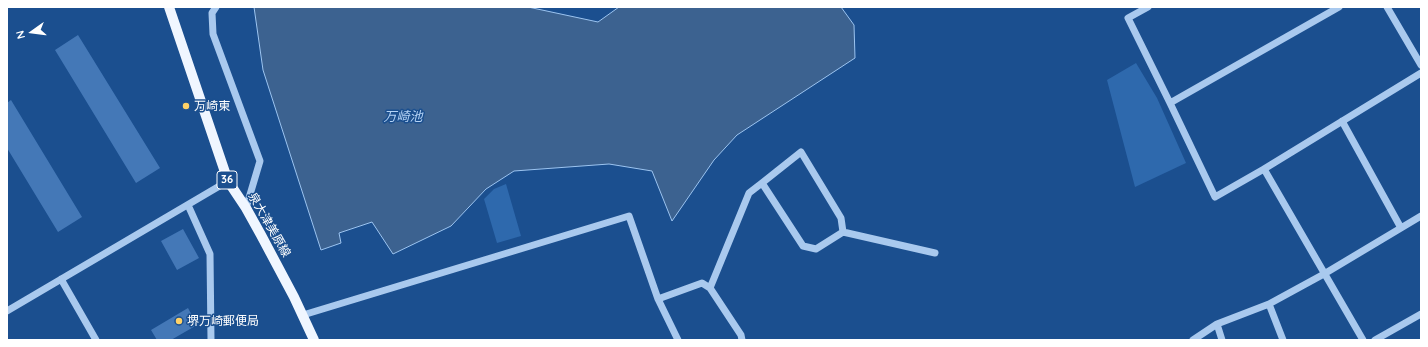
<!DOCTYPE html>
<meta charset="utf-8">
<style>
body{margin:0}
#map{position:relative;width:1428px;height:347px;overflow:hidden;background:#1b4f8f;font-family:Quicksand,sans-serif}
canvas{display:block}
.frame{position:absolute;inset:0;border:8px solid #fff;pointer-events:none}
.north{position:absolute;left:12px;top:12px;width:40px;height:40px;-webkit-text-stroke:3px #1b4f8f;paint-order:stroke;rotate:256deg;font-size:11px;font-weight:700;line-height:16px;text-align:center;color:#fff}
.north::after{content:'';display:block;margin:auto;width:14px;height:18px;background:#fff;clip-path:polygon(50% 0,100% 100%,50% 72%,0 100%)}
</style>
<div id="map">
<canvas width="1428" height="347"></canvas>
<div class="frame"></div>
<div class="north">N</div>
</div>
<script>
const ctx = document.querySelector('canvas').getContext('2d');
ctx.lineJoin = 'round';
function fill(path, color) { ctx.fillStyle = color; ctx.fill(path, 'evenodd'); }
const poly = rows => new Path2D(rows.map(r => 'M' + r).join(''));
function trace(path, color, width, dash) { ctx.strokeStyle = color; ctx.lineWidth = width; ctx.lineCap = dash ? 'butt' : 'round'; ctx.setLineDash(dash || []); ctx.stroke(path); }
function label(font, color, halo, rows, align = 'center') {
  ctx.font = font + ' Quicksand,"Noto Sans JP",sans-serif'; ctx.lineWidth = 3; ctx.setLineDash([]); ctx.textBaseline = 'middle'; ctx.strokeStyle = halo; ctx.fillStyle = color; for (const [text, x, y, turn = 0] of rows) {
    ctx.save(); ctx.translate(x, y); ctx.rotate((+turn || 0) * Math.PI / 180); ctx.textAlign = isNaN(turn) ? turn : align; if (halo) ctx.strokeText(text, 0, 0); ctx.fillText(text, 0, 0); ctx.restore();
  }
}
fill(poly([
 [1136,63,1157,98,1186,163,1135,187,1107,80],
 [506,184,521,236,497,243,484,199,494,189]
]), '#2e69ad');
const water = poly([
 [254,7,528,7,598,22,619,7,841,7,854,25,855,58,737,135,714,160,672,221,652,171,609,164,514,171,486,189,451,226,393,254,372,222,339,233,341,243,321,250,263,70,254,7]
]);
fill(water, '#3c6290');
trace(water, '#9cc4f0', 1);
fill(poly([
 [78,35,160,168,136,183,55,50],
 [11,100,82,217,58,232,7,148,7,103],
 [183,229,199,258,177,270,161,241],
 [188,308,197,325,171,340,157,340,151,330]
]), '#4478b7');
trace(poly([
 [216,7,212,13,213,34,260,161,246,208],
 [1148,7,1128,18,1170,103,1215,197,1264,169],
 [1387,7,1421,65],
 [1170,103,1339,7],
 [1342,121,1401,228],
 [188,205,210,254,211,340],
 [843,232,935,253],
 [61,279,96,340],
 [710,288,749,193,762,183,801,152,841,218,843,232,816,249,803,246,762,183],
 [658,299,702,283,710,288,741,335,742,340],
 [1269,304,1283,340],
 [7,311,228,181],
 [303,315,629,216,658,299,678,340],
 [1217,324,1222,340],
 [1193,340,1217,324,1269,304,1324,274,1421,216],
 [1363,340,1264,169,1421,73],
 [1375,340,1421,314]
]), '#a9c9ee', 7);
trace(poly([
 [169,7,228,181,246,208,261,235,294,297,314,340]
]), '#f0f6ff', 10);
for (const [x, y, r, color] of [
 [186,106,4,"#ffd166"],
 [179,321,4,"#ffd166"]
]) { const dot = new Path2D(); dot.arc(x, y, r, 0, 2 * Math.PI); ctx.fillStyle = color; ctx.fill(dot); trace(dot, '#1b4f8f', 1.5); }
for (const [x, y, w] of [
 [227,180,20]
]) { const box = new Path2D(); box.roundRect(x - w / 2, y - 9, w, 18, 3); ctx.fillStyle = '#1b4f8f'; ctx.fill(box); trace(box, '#fff', 1); }
label('bold 11px', '#fff', null, [
 ["36",227,180]
]);
label('12px', '#fff', '#1b4f8f', [
 ["万崎東",194,106],
 ["堺万崎郵便局",187,321]
], 'left');
label('12px', '#fff', '#1b4f8f', [
 ["泉大津美原線",269,225,60]
]);
label('italic 13px', '#b5d3f5', '#1b4f8f', [
 ["万崎池",403,117]
]);
</script>
